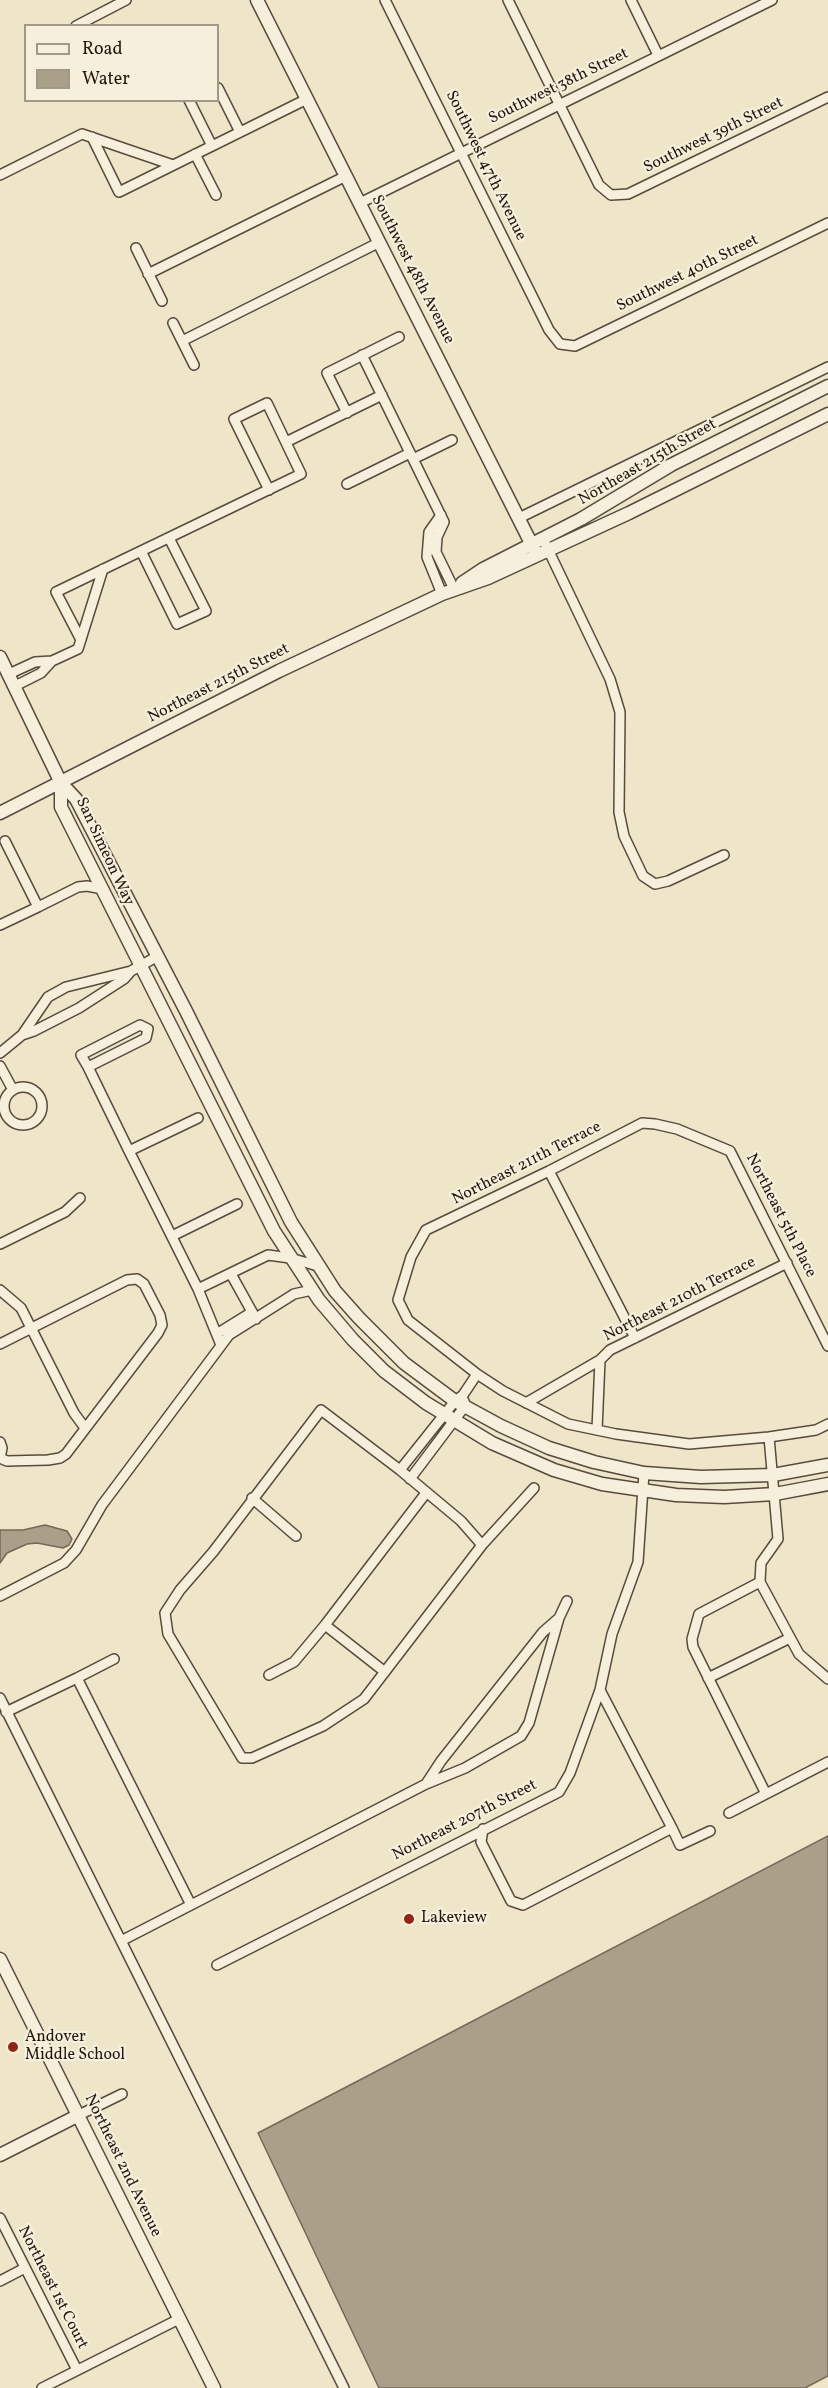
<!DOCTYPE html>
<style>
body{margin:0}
#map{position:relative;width:828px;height:2388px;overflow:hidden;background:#efe6c9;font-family:Vollkorn,serif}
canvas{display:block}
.legend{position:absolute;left:24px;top:24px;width:195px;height:78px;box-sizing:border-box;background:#f5efdc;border:2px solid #a2988a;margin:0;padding:8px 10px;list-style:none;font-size:18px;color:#25160e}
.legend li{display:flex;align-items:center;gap:12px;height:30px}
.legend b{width:30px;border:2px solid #a2988a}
</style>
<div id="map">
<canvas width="828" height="2388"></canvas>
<ul class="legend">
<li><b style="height:8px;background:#f5efdc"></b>Road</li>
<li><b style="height:16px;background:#aa9f89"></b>Water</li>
</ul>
</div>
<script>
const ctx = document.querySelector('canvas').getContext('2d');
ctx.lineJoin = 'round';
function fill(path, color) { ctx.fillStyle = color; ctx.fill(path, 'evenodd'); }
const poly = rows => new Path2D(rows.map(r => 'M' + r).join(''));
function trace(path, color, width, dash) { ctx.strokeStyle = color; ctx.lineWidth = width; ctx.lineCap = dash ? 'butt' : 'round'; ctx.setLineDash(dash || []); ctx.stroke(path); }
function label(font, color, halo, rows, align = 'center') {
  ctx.font = font + ' Vollkorn,serif'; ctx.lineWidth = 4.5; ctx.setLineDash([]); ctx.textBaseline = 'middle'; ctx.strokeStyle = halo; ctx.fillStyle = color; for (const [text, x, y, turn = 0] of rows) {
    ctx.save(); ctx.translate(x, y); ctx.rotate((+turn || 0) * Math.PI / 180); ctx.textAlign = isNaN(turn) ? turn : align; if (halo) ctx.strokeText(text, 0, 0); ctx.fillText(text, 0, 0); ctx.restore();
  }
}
const water = poly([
 [45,1525,67,1531,72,1539,69,1545,63,1548,37,1543,27,1544,7,1553,0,1563,0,1530,23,1530,45,1525],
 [828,1836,828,2376,805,2388,379,2388,258,2133,828,1836]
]);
fill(water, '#aa9f89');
trace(water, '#756858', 1.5);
const minor = poly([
 [385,0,549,330,560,344,575,346,828,223],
 [508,0,599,185,611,195,628,194,828,97],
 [631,0,658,55],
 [76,26,126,0],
 [218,88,240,132],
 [189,100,212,146],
 [92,137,119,192,307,99],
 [195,154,216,195],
 [0,175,82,134,173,165],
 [360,203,772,0],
 [136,248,162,301],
 [148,274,346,176],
 [173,323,194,365],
 [182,341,380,242],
 [362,355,444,522,437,537,436,552,454,589],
 [347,413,327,373,399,337],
 [286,442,382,395],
 [413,459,452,440],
 [347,484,410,453],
 [441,515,429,532,427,557,442,594],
 [519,518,828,367],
 [543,539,610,679,620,712,619,812,624,836,643,876,655,884,668,881,724,855],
 [141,551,177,624,206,611,169,538],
 [81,640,56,592,301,474,267,403,234,419,269,490],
 [9,674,35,662,52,661],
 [15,686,41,673,52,661,78,649,103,569],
 [38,907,78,887,87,886,103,889],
 [0,925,38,907,5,841],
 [22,1035,34,1031,79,1008,124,979,131,971,158,956],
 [0,1053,22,1035,48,997,66,987,131,971],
 [0,1066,13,1090],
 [88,1067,146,1038,148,1029,140,1025,81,1055,88,1067,129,1151,198,1289,221,1345],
 '4 1106a19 19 0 1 1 38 0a19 19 0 1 1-38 0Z',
 [129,1151,198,1118],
 [549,1171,635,1338],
 [172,1236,237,1204],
 [0,1244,65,1212,80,1198],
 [231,1274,256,1319],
 [198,1289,268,1255,290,1258,318,1266],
 [0,1290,21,1308,74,1413,85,1428],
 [218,1333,252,1312],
 [0,1344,127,1280,137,1279,144,1284,160,1315,162,1325,158,1333,66,1454,60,1458,48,1460,7,1461,0,1458],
 [828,1346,730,1151,677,1129,655,1124,642,1123,549,1171,426,1230,411,1257,398,1300,408,1320,477,1374,503,1391,568,1424,616,1434,689,1444,769,1437,816,1430,828,1424],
 [526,1403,600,1360,610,1350,787,1263],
 [597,1430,600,1360],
 [769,1437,778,1539,761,1563,760,1582,799,1654,828,1679],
 [0,1442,2,1448,0,1458],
 [400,1470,455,1401,463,1395,477,1374],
 [410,1479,465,1406,464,1401],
 [252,1498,296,1536],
 [482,1545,461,1521,400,1470,321,1410,213,1552,180,1590,165,1613,168,1634,242,1758,252,1758,323,1726,364,1699,482,1545,534,1488],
 [760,1582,699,1614,692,1639,693,1647,766,1794],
 [0,1596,64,1563,76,1550,102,1505,229,1335,294,1294,312,1290],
 [325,1625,385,1672],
 [269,1675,294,1662,325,1625,426,1493],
 [77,1678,114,1659],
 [708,1678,790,1638],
 [0,1698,344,2388],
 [6,1712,77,1678,191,1905],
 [426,1784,441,1761,543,1632,559,1618],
 [729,1813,828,1762],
 [672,1828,680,1845,710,1831],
 [483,1829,481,1842,511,1901,523,1905,672,1828,600,1690],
 [121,1941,426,1784,465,1768,521,1736,529,1723,559,1618,567,1601],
 [217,1965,559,1792,570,1773,600,1690,612,1634,638,1562,644,1473],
 [79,2115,122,2094],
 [0,2218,77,2370],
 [0,2281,25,2268],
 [42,2388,179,2319]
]);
const tertiary = poly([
 [257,0,537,555],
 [462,583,483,569,581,519,671,465,828,386],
 [0,657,61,783,76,799,186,1011,291,1222,335,1291,359,1318,404,1363,455,1401,501,1426,549,1448,594,1462,644,1473,701,1477,773,1475,828,1465],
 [61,783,61,807,274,1231,319,1300,353,1340,384,1371,426,1403,492,1443,554,1470,602,1484,676,1495,724,1497,775,1494,828,1484],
 [0,813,279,671,442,594,488,578,629,513,828,414],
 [0,1959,214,2388],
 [0,2155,79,2115]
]);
trace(minor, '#584a3d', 12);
trace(tertiary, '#584a3d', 15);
trace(minor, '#f5efdc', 9);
trace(tertiary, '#f5efdc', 12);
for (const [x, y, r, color] of [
 [409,1919,6,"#8f2418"],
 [13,2047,6,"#8f2418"]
]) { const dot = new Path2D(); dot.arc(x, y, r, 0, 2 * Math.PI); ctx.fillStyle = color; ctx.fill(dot); trace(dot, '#f5efdc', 2); }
label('16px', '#25160e', '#f5efdc', [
 ["Southwest 38th Street",559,87,-26],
 ["Southwest 39th Street",714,136,-26],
 ["Southwest 47th Avenue",485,166,64],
 ["Southwest 48th Avenue",412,270,63],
 ["Southwest 40th Street",688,274,-26],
 ["Northeast 215th Street",648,463,-30],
 ["Northeast 215th Street",219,684,-27],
 ["San Simeon Way",104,852,65],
 ["Northeast 211th Terrace",527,1164,-27],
 ["Northeast 5th Place",780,1216,63],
 ["Northeast 210th Terrace",680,1300,-27],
 ["Northeast 207th Street",465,1821,-27],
 ["Northeast 2nd Avenue",122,2166,64],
 ["Northeast 1st Court",52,2288,63]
]);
label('16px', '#25160e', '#f5efdc', [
 ["Lakeview",421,1919],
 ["Andover",25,2038],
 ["Middle School",25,2056]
], 'left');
</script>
